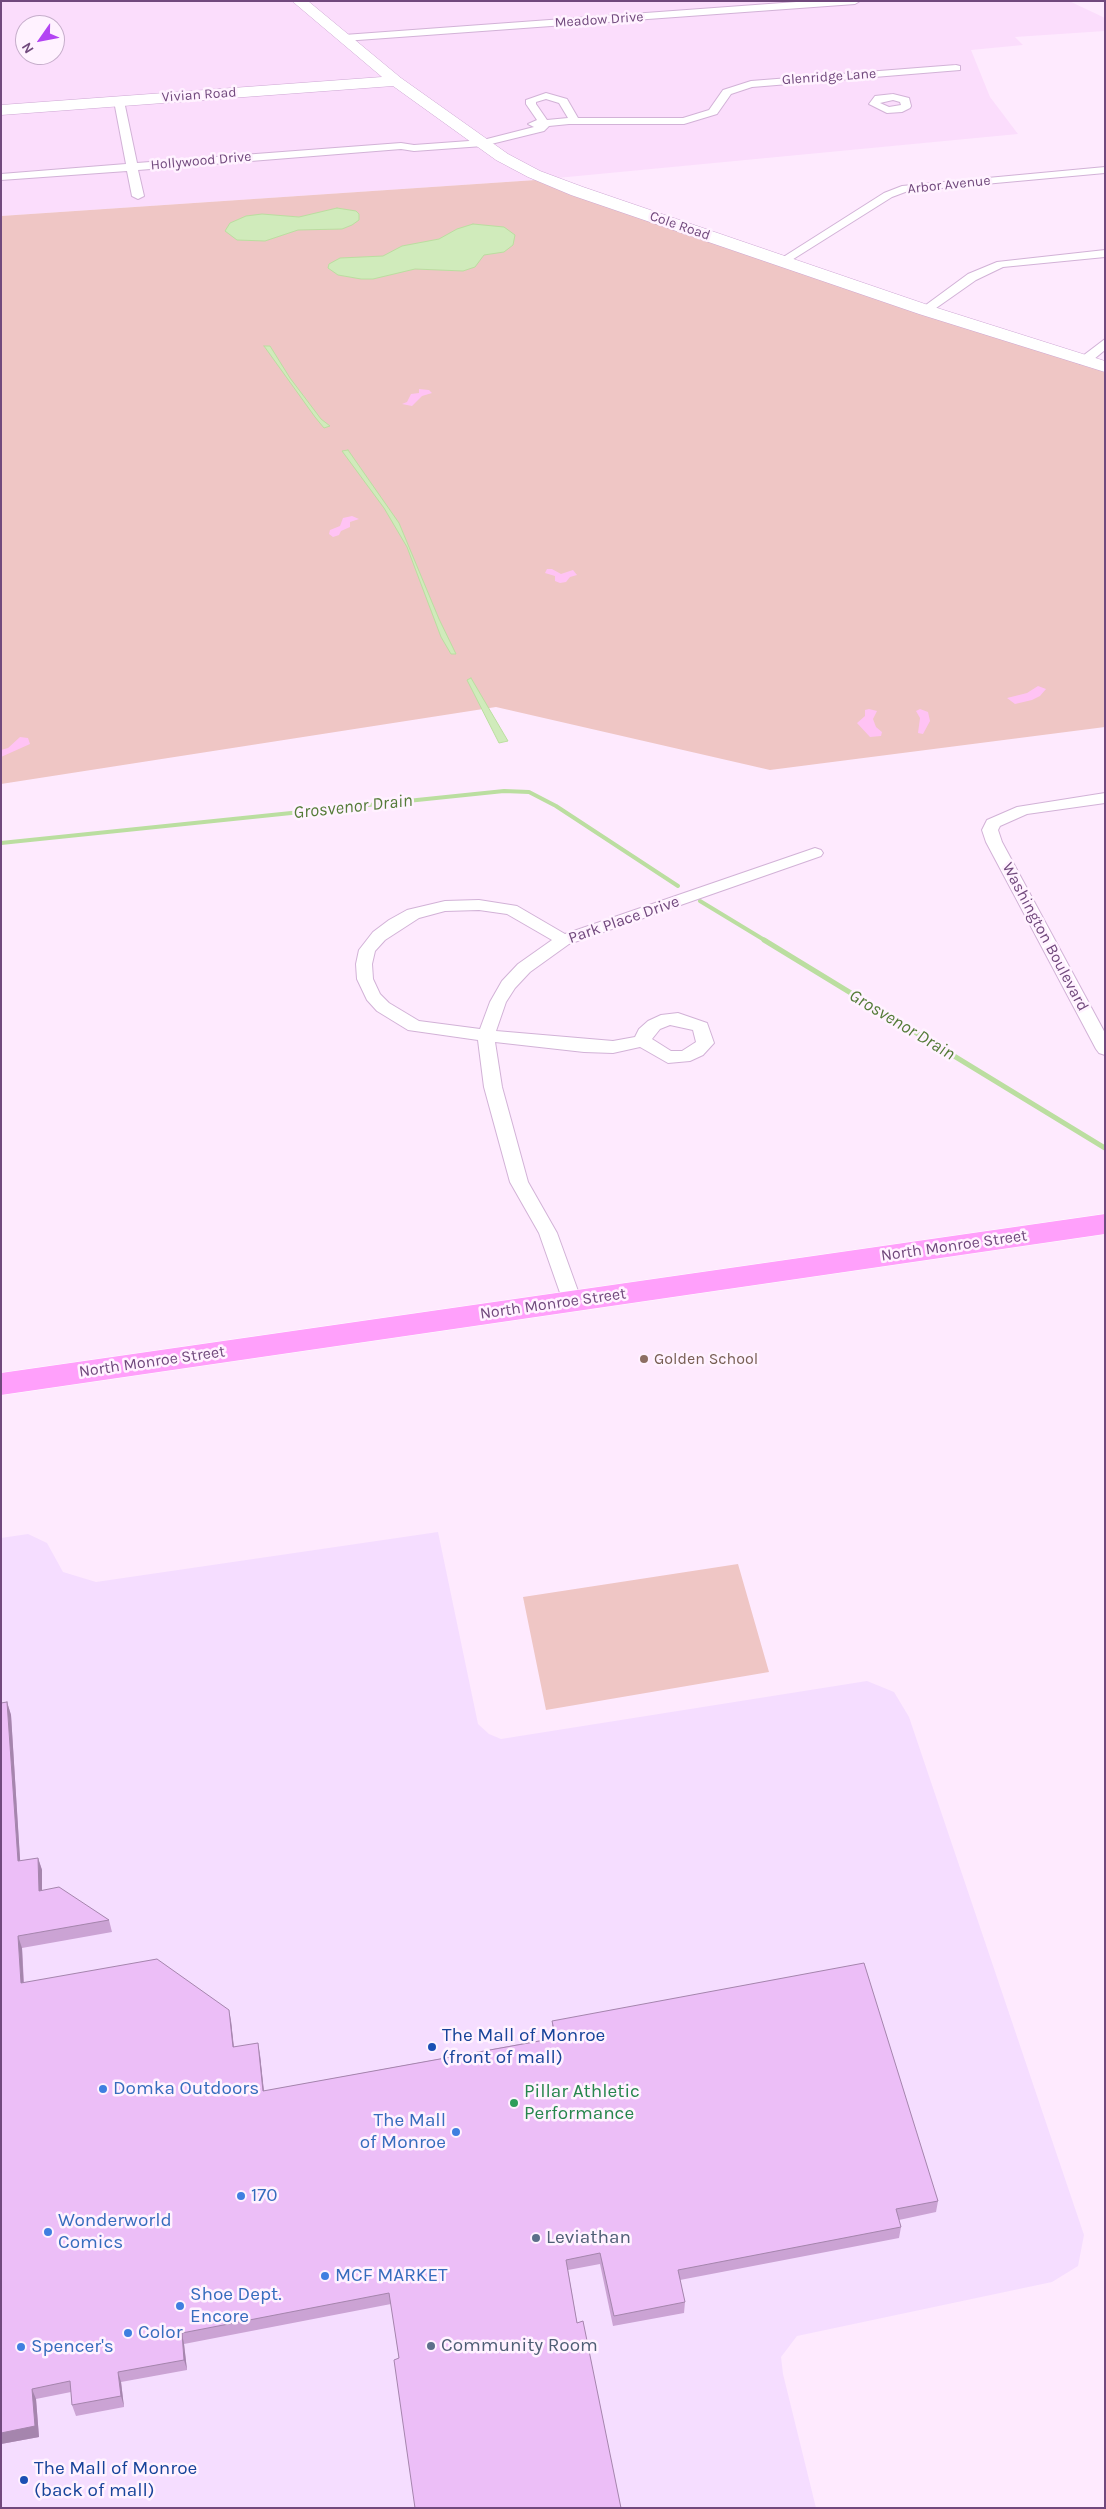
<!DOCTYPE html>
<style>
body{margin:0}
#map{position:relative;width:1106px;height:2509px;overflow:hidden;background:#feeafe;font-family:Karla,sans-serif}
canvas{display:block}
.frame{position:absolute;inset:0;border:2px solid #71497d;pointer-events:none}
.north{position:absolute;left:15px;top:15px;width:50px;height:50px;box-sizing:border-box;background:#fff2ff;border:1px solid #c6aecb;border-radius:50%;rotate:237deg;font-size:14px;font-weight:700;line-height:20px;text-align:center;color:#71497d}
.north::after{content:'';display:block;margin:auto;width:18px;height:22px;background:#b344f3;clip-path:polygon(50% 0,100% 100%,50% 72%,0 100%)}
</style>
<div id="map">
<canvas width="1106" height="2509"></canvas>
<div class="frame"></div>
<div class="north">N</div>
</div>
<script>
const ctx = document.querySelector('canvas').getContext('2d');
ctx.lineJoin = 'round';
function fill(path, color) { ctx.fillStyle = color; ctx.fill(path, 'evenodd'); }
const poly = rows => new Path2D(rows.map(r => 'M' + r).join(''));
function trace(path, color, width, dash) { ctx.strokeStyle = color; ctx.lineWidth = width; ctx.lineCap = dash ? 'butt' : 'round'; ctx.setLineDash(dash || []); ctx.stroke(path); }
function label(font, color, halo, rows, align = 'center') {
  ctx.font = font + ' Karla,sans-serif'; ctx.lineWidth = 5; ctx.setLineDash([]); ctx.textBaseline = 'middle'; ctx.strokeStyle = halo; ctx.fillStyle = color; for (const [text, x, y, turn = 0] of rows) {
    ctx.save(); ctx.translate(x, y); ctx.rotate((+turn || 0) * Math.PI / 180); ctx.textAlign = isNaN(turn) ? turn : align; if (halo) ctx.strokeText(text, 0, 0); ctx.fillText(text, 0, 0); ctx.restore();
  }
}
fill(poly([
 [1,1,1069,1,1105,18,1105,31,1015,37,1023,45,971,50,990,97,1018,134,536,180,1,216],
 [25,25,55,25,55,55,25,55]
]), '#fbddfc');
fill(poly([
 [438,1532,478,1724,489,1734,501,1739,867,1681,894,1692,909,1717,1084,2235,1078,2266,1052,2282,797,2336,781,2357,783,2374,816,2508,1,2508,1,1538,28,1534,47,1543,63,1572,96,1582]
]), '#f5ddff');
fill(poly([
 [536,180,674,229,1105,372,1105,727,770,770,496,707,1,784,1,216],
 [738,1564,769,1672,546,1710,523,1597]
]), '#efc6c5');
fill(poly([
 [419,389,429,390,432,393,422,396,412,406,402,404,407,402,411,394,419,393],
 [352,516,359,519,350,522,350,527,341,531,339,535,333,537,329,534,330,530,340,526,343,518],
 [547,569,552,569,561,574,573,570,577,575,570,577,566,582,560,583,555,581,555,576,545,573],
 [1038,686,1046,689,1040,696,1032,700,1015,704,1007,698,1027,693],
 [869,709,877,711,873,719,876,727,882,732,881,736,870,737,857,723,865,716,865,710],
 [920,709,928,712,930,721,923,734,918,733,920,718,916,711],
 [20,737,28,738,30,744,1,757,1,750,8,748]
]), '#ffc3f4');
const water = poly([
 [337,208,356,211,359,214,359,220,352,225,342,229,298,230,265,241,237,240,225,231,230,223,246,216,262,214,299,217,337,208],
 [473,224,504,227,515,235,513,245,504,252,484,255,475,267,463,271,415,269,373,279,361,279,338,275,328,268,329,264,340,258,383,256,402,246,439,239,457,229,473,224],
 [264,346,270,346,290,378,321,419,330,426,324,428,315,417,264,346],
 [348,450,399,523,439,619,456,654,451,654,441,637,407,547,384,508,342,451,348,450],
 [471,678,508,741,499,743,467,680,471,678]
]);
fill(water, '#d0ebbb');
trace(water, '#bbdea0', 1);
trace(poly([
 [1,843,504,791,529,792,556,806,678,886],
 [700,901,766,941]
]), '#bbdea0', 4);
trace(poly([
 [764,940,1105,1148]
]), '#bbdea0', 5);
const street = poly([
 [810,1,860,1,855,4,344,41,339,38,344,35,810,1],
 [956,65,960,66,960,70,752,87,731,94,717,114,684,124,569,124,549,126,544,131,483,146,414,151,401,149,138,170,144,196,138,199,132,196,127,171,1,180,1,174,126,164,114,101,119,98,124,101,137,163,401,143,414,145,483,140,534,127,528,124,537,120,526,104,526,100,546,93,567,99,578,118,683,118,709,110,723,90,751,81,956,65],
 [546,99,559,103,568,118,547,120,536,104,536,102,546,99],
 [893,94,909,98,911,106,910,108,902,112,887,113,869,104,875,96,893,94],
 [893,100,900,102,901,105,889,107,880,103,893,100],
 [1105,167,1105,173,908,191,892,197,787,263,783,265,777,261,884,193,902,186,1105,167],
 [1105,250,1105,257,1003,267,976,280,929,313,925,314,919,310,968,274,997,262,1105,250],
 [1105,339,1105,350,1088,364,1080,364,1078,361,1080,358,1105,339],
 [1105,793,1105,803,1027,814,1000,826,998,830,1002,842,1105,1033,1105,1055,1099,1053,1096,1049,986,842,982,830,987,820,1017,807,1105,793],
 [815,848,821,850,823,853,821,856,569,944,530,972,515,988,506,1002,496,1031,613,1041,635,1037,639,1029,648,1021,661,1015,678,1013,707,1023,714,1043,703,1055,690,1061,668,1063,640,1047,613,1053,584,1052,495,1042,502,1087,528,1182,557,1233,582,1302,579,1307,572,1309,565,1307,539,1233,510,1182,484,1087,478,1040,408,1030,377,1011,367,1000,357,979,356,964,359,950,373,932,389,920,407,910,445,901,479,900,517,906,565,934,815,848],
 [479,910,507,914,552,940,518,964,502,981,490,1002,480,1029,419,1021,389,1003,380,994,373,979,372,964,375,951,385,940,419,918,445,911,479,910],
 [670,1025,693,1030,696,1042,682,1051,671,1051,652,1039,660,1029,670,1025]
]);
const secondary = poly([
 [292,1,308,1,401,78,508,154,540,171,583,187,931,306,1105,361,1105,372,919,314,571,195,528,177,496,160,393,86,1,115,1,105,382,77,292,1]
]);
const primary = poly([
 [1105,1214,1105,1234,1,1395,1,1373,1105,1214]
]);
trace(street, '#d2b2d7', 2);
trace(secondary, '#cea7d4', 1);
trace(primary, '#fff', 1);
fill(street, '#fff');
fill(secondary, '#fff');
fill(primary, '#ffa0fb');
fill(poly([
 [7,1702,11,1715,20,1861,38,1858,42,1870,42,1890,109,1920,112,1932,22,1948,24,1982,231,2021,234,2047,260,2055,264,2091,553,2038,552,2033,552,2021,938,2201,936,2212,899,2220,901,2227,899,2238,680,2280,685,2302,684,2313,613,2326,600,2264,568,2270,577,2323,621,2508,399,2358,391,2304,184,2344,187,2370,121,2382,124,2407,76,2416,72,2405,71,2392,36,2399,39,2437,1,2444]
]), '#cba3d4');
fill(poly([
 [7,1702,11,1715,21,1874,18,1861],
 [38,1858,42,1870,42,1903,39,1891],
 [18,1936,22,1948,24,1995,21,1983],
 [229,2010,231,2021,235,2059,233,2047],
 [258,2043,260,2055,265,2102,263,2091],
 [182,2333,184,2344,187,2370,184,2360],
 [118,2372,121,2382,124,2407,121,2396],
 [32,2389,36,2399,39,2437,1,2444,1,2433]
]), '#a585ad');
const building = poly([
 [7,1702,18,1861,38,1858,39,1891,59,1887,109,1920,18,1936,21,1983,157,1959,229,2010,233,2047,258,2043,263,2091,556,2038,552,2021,864,1963,938,2201,896,2209,901,2227,678,2270,685,2302,614,2316,600,2253,566,2260,577,2323,583,2321,621,2508,415,2508,394,2360,399,2358,389,2293,182,2333,184,2360,118,2372,121,2396,72,2405,70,2381,32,2389,35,2426,1,2433,1,1703,7,1702]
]);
fill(building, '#ecbef7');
trace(building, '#a585ad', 1);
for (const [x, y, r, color] of [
 [644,1359,5,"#8d6e63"],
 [432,2047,5,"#1a4fb4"],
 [103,2089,5,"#3f7fe0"],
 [514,2103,5,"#2e9e5b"],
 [456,2132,5,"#3f7fe0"],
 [241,2196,5,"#3f7fe0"],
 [48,2232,5,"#3f7fe0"],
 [536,2238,5,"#5c6f8a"],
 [325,2276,5,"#3f7fe0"],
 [180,2306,5,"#3f7fe0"],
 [128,2333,5,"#3f7fe0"],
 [431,2346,5,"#5c6f8a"],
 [21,2347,5,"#3f7fe0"],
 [24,2480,5,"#1a4fb4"]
]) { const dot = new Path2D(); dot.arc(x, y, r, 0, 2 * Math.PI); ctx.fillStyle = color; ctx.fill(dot); trace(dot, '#fff2ff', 2); }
label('14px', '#71497d', '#fff2ff', [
 ["Meadow Drive",599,20,-4],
 ["Glenridge Lane",829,77,-4],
 ["Vivian Road",199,95,-4],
 ["Hollywood Drive",201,161,-5],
 ["Arbor Avenue",949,185,-6],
 ["Cole Road",680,226,19]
]);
label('16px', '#71497d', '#fff2ff', [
 ["Park Place Drive",624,920,-19],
 ["Washington Boulevard",1045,937,62],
 ["North Monroe Street",954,1246,-8],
 ["North Monroe Street",553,1304,-8],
 ["North Monroe Street",152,1362,-8]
]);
label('16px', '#785e54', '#fff2ff', [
 ["Golden School",654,1359]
], 'left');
label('italic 18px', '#547b38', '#fff2ff', [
 ["Grosvenor Drain",353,807,-6],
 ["Grosvenor Drain",902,1025,31]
]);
label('19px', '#164399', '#fff2ff', [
 ["The Mall of Monroe",442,2036],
 ["(front of mall)",442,2058],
 ["The Mall of Monroe",34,2469],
 ["(back of mall)",34,2491]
], 'left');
label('19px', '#366cbe', '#fff2ff', [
 ["Domka Outdoors",113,2089],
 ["The Mall",446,2121,"right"],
 ["of Monroe",446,2143,"right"],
 ["170",251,2196],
 ["Wonderworld",58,2221],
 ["Comics",58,2243],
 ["MCF MARKET",335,2276],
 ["Shoe Dept.",190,2295],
 ["Encore",190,2317],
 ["Color",138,2333],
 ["Spencer's",31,2347]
], 'left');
label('19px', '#27864d', '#fff2ff', [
 ["Pillar Athletic",524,2092],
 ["Performance",524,2114]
], 'left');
label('19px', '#4e5e75', '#fff2ff', [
 ["Leviathan",546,2238],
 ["Community Room",441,2346]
], 'left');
</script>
